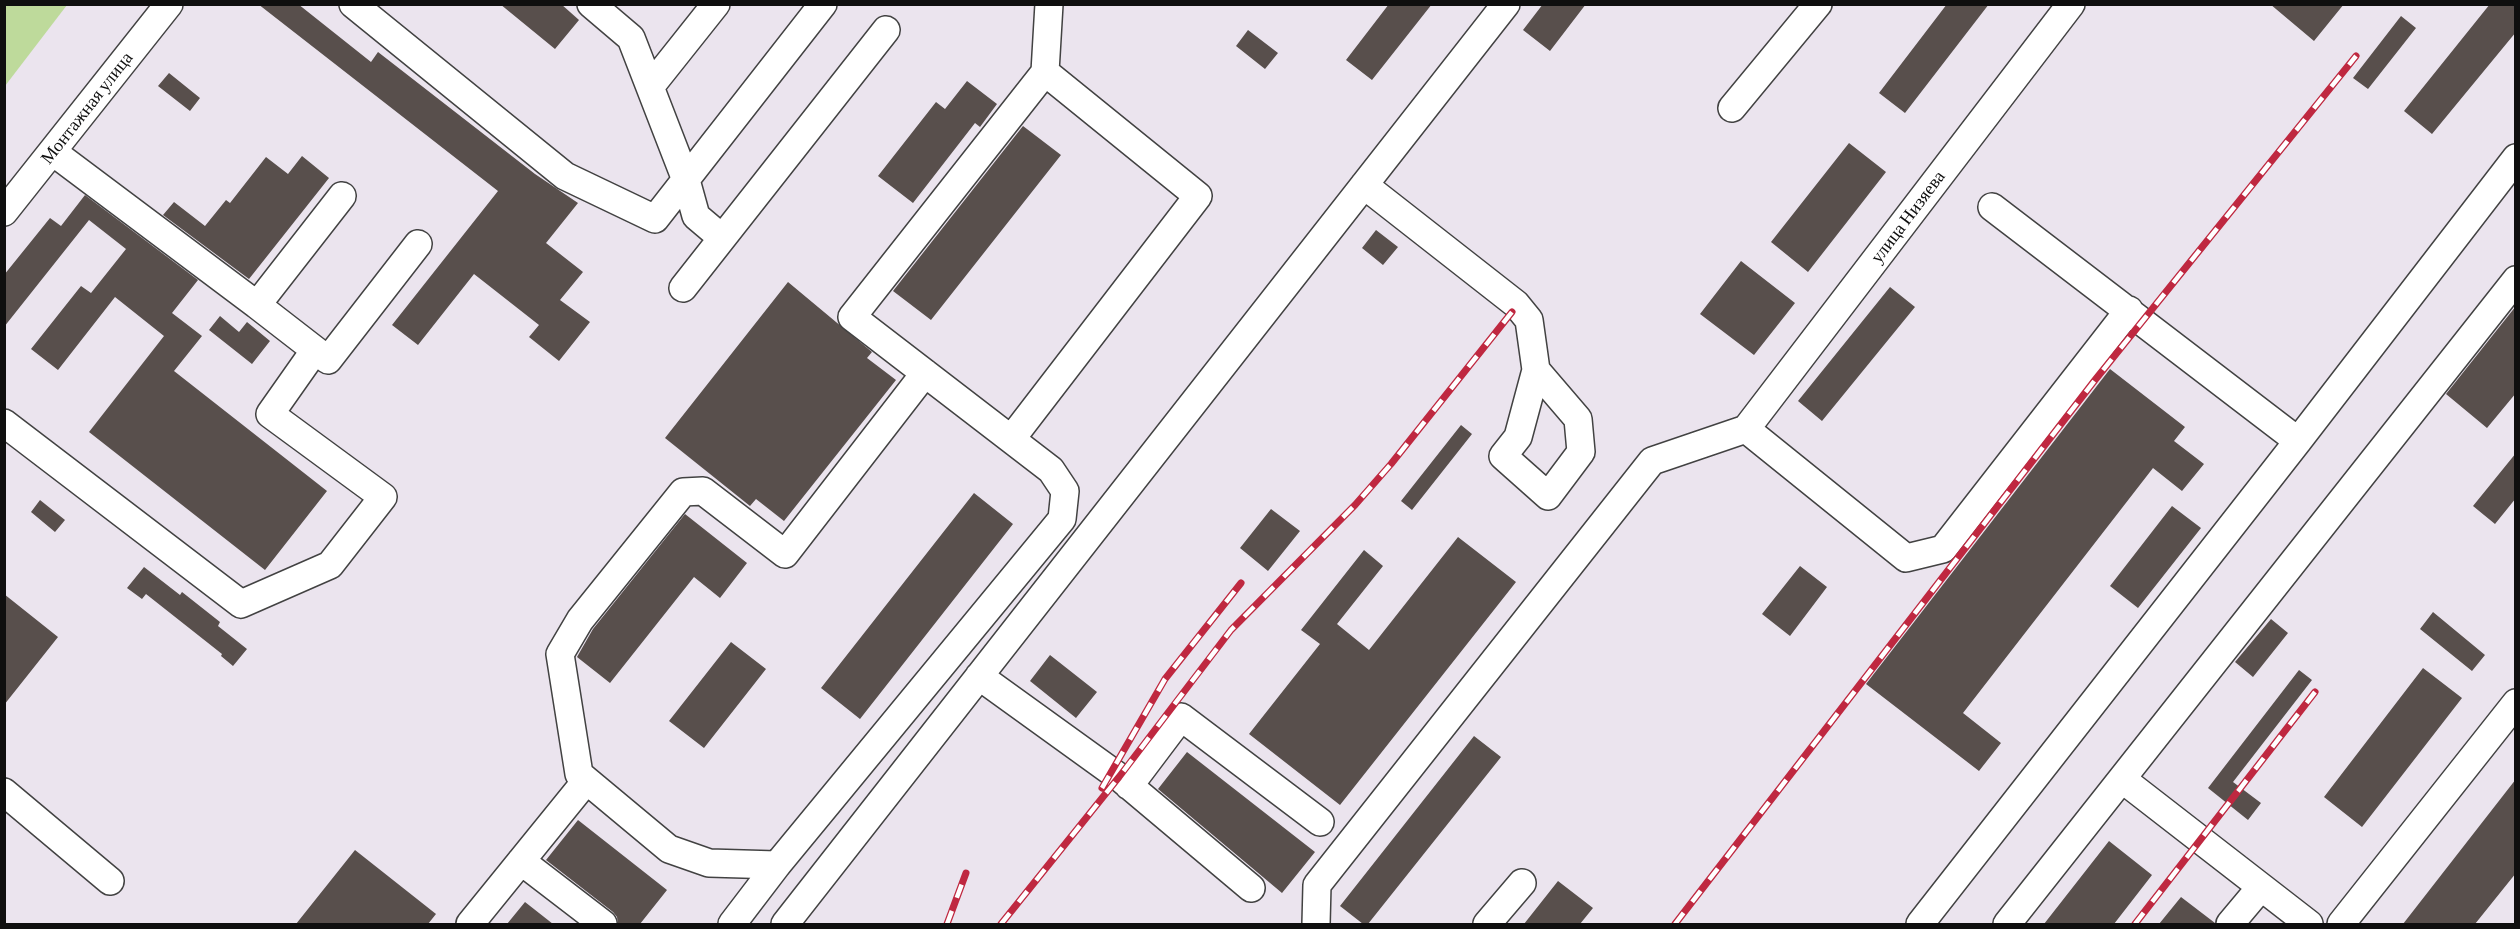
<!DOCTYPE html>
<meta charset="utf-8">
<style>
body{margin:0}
#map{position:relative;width:2520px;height:929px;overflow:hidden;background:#fffbf2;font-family:"Crimson Pro",serif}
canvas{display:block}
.frame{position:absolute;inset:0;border:6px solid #0f0f0f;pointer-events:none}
</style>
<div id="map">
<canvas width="2520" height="929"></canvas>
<div class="frame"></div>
</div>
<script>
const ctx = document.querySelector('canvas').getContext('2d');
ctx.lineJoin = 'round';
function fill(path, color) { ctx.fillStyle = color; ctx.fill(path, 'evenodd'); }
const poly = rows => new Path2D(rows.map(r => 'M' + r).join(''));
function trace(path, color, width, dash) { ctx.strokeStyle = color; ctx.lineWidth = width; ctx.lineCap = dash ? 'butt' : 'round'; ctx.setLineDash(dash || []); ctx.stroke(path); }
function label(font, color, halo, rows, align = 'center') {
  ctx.font = font + ' "Crimson Pro",serif'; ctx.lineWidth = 6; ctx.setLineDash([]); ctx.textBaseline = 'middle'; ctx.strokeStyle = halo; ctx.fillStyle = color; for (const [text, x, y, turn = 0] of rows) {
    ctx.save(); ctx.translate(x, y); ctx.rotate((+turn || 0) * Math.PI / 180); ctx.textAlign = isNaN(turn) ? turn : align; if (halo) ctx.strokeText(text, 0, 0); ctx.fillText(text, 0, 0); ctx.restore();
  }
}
fill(poly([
 [67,4,2515,5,2515,924,5,924,4,86]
]), '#ebe4ee');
fill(poly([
 [5,4,67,5,5,86,4,5]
]), '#beda9b');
fill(poly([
 [258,4,298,4,371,62,378,52,535,174,578,203,546,243,583,272,560,300,590,322,559,361,529,337,539,325,474,274,418,345,392,325,498,191],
 [500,4,561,4,579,20,555,49],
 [1389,4,1432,4,1372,80,1346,60],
 [1543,4,1586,4,1550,51,1523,30],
 [1947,4,1989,4,1905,113,1879,93],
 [2270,4,2344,4,2314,41],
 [2490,4,2516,4,2516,32,2432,134,2404,111],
 [2401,16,2416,28,2368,89,2353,78],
 [1248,30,1278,53,1265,69,1236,46],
 [169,73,200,98,190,111,158,86],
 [967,81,997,104,980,127,975,123,913,203,878,176,936,102,945,109],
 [1023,126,1061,155,931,320,893,291],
 [1849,143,1886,172,1808,272,1771,242],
 [302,156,329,178,249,279,163,215,174,202,205,226,226,200,230,203,266,157,288,174],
 [85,195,198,280,172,313,202,336,174,371,327,491,265,570,89,432,164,336,115,297,58,370,31,349,81,286,91,293,126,249,89,220,4,327,4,275,50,218,61,226],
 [1376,230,1398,247,1383,265,1362,248],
 [1741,261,1795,303,1754,355,1700,314],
 [788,282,872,352,867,358,896,380,784,521,756,499,750,506,665,438],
 [1890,287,1915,307,1822,421,1798,401],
 [2516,306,2516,393,2487,428,2446,394],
 [220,316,239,332,247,322,270,341,252,364,209,330],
 [2110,369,2185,427,2174,441,2204,464,2182,491,2153,468,1963,713,2001,743,1979,771,1866,684],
 [1461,425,1472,434,1412,510,1401,501],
 [2516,453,2516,498,2495,524,2473,506],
 [974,493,1013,524,860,719,821,688],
 [40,500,65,520,55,532,31,512],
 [2172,506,2201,528,2138,608,2110,586],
 [1271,509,1300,531,1268,571,1240,548],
 [685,514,747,563,720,598,694,577,610,683,577,657,593,629],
 [1458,537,1516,582,1340,805,1249,734,1320,644,1301,630,1364,550,1383,566,1337,624,1369,650],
 [1800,566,1827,587,1790,636,1762,614],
 [144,567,180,595,182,592,220,622,218,626,247,649,233,666,221,656,222,654,146,594,142,599,127,588],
 [4,594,58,637,4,705],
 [2433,612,2485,655,2472,671,2420,629],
 [2271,619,2288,633,2253,677,2235,662],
 [731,642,766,669,704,748,669,721],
 [1050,655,1097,692,1076,718,1030,681],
 [2423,668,2462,698,2362,827,2324,797],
 [2299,670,2312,680,2233,782,2261,803,2248,820,2208,788],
 [1474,736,1501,757,1368,924,1363,924,1340,906],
 [1187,752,1315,852,1282,893,1158,789],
 [2516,779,2516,873,2475,924,2403,924],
 [578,820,667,890,640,924,618,924,617,917,613,912,546,860],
 [2109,841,2152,875,2114,924,2044,924],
 [355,850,436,914,428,924,296,924],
 [1558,881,1593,908,1580,924,1524,924],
 [2181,897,2215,923,2215,924,2159,924],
 [525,902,553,924,507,924]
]), '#584f4c');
const minor = poly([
 [353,4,565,176,655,219,823,4],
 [591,4,631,38,686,180,696,216,722,238],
 [650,87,716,4],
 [1732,108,1818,4],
 [53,152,257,305,342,196],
 [1364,185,1516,304,1529,320,1536,370,1518,437,1503,456,1548,496,1581,452,1578,419,1536,370],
 [1992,207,2298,441],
 [4,212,169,4],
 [683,288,886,30],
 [257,305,328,360,418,244],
 [4,423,241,604,330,565,383,497,270,414,315,350],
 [1746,429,1906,558,1943,549,2129,310],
 [1746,429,2071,4],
 [1012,438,1198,196,1045,72,1049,4],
 [979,676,1119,777,1251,888],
 [2122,779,2309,924],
 [1129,786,1181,717,1320,822],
 [4,792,110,881],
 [521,861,603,924],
 [777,865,709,863,669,849,579,774,560,654,580,620,683,492,703,491,785,554,925,373],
 [470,924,586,781],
 [732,924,777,865,1062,519,1065,491,1051,470,852,317,1045,72],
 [785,924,1506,4],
 [1316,924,1317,885,1652,461,1746,429],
 [1487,924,1522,883],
 [1920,924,2298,441,2516,158],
 [2007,924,2516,280],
 [2230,924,2261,887],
 [2341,924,2516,703]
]);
trace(minor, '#424242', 30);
trace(minor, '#fff', 27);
const rail = poly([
 [1102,788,1165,679,1241,583],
 [947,924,966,873],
 [1001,924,1119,777,1231,630,1355,505,1391,464,1512,312],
 [1675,924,2095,380,2356,56],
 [2135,924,2315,692]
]);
trace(rail, '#bf2840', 7);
trace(rail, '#fff', 4.5, [14]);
label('18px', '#0f0f0f', '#fff', [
 ["Монтажная улица",87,108,-52],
 ["улица Низяева",1908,217,-53]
]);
</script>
